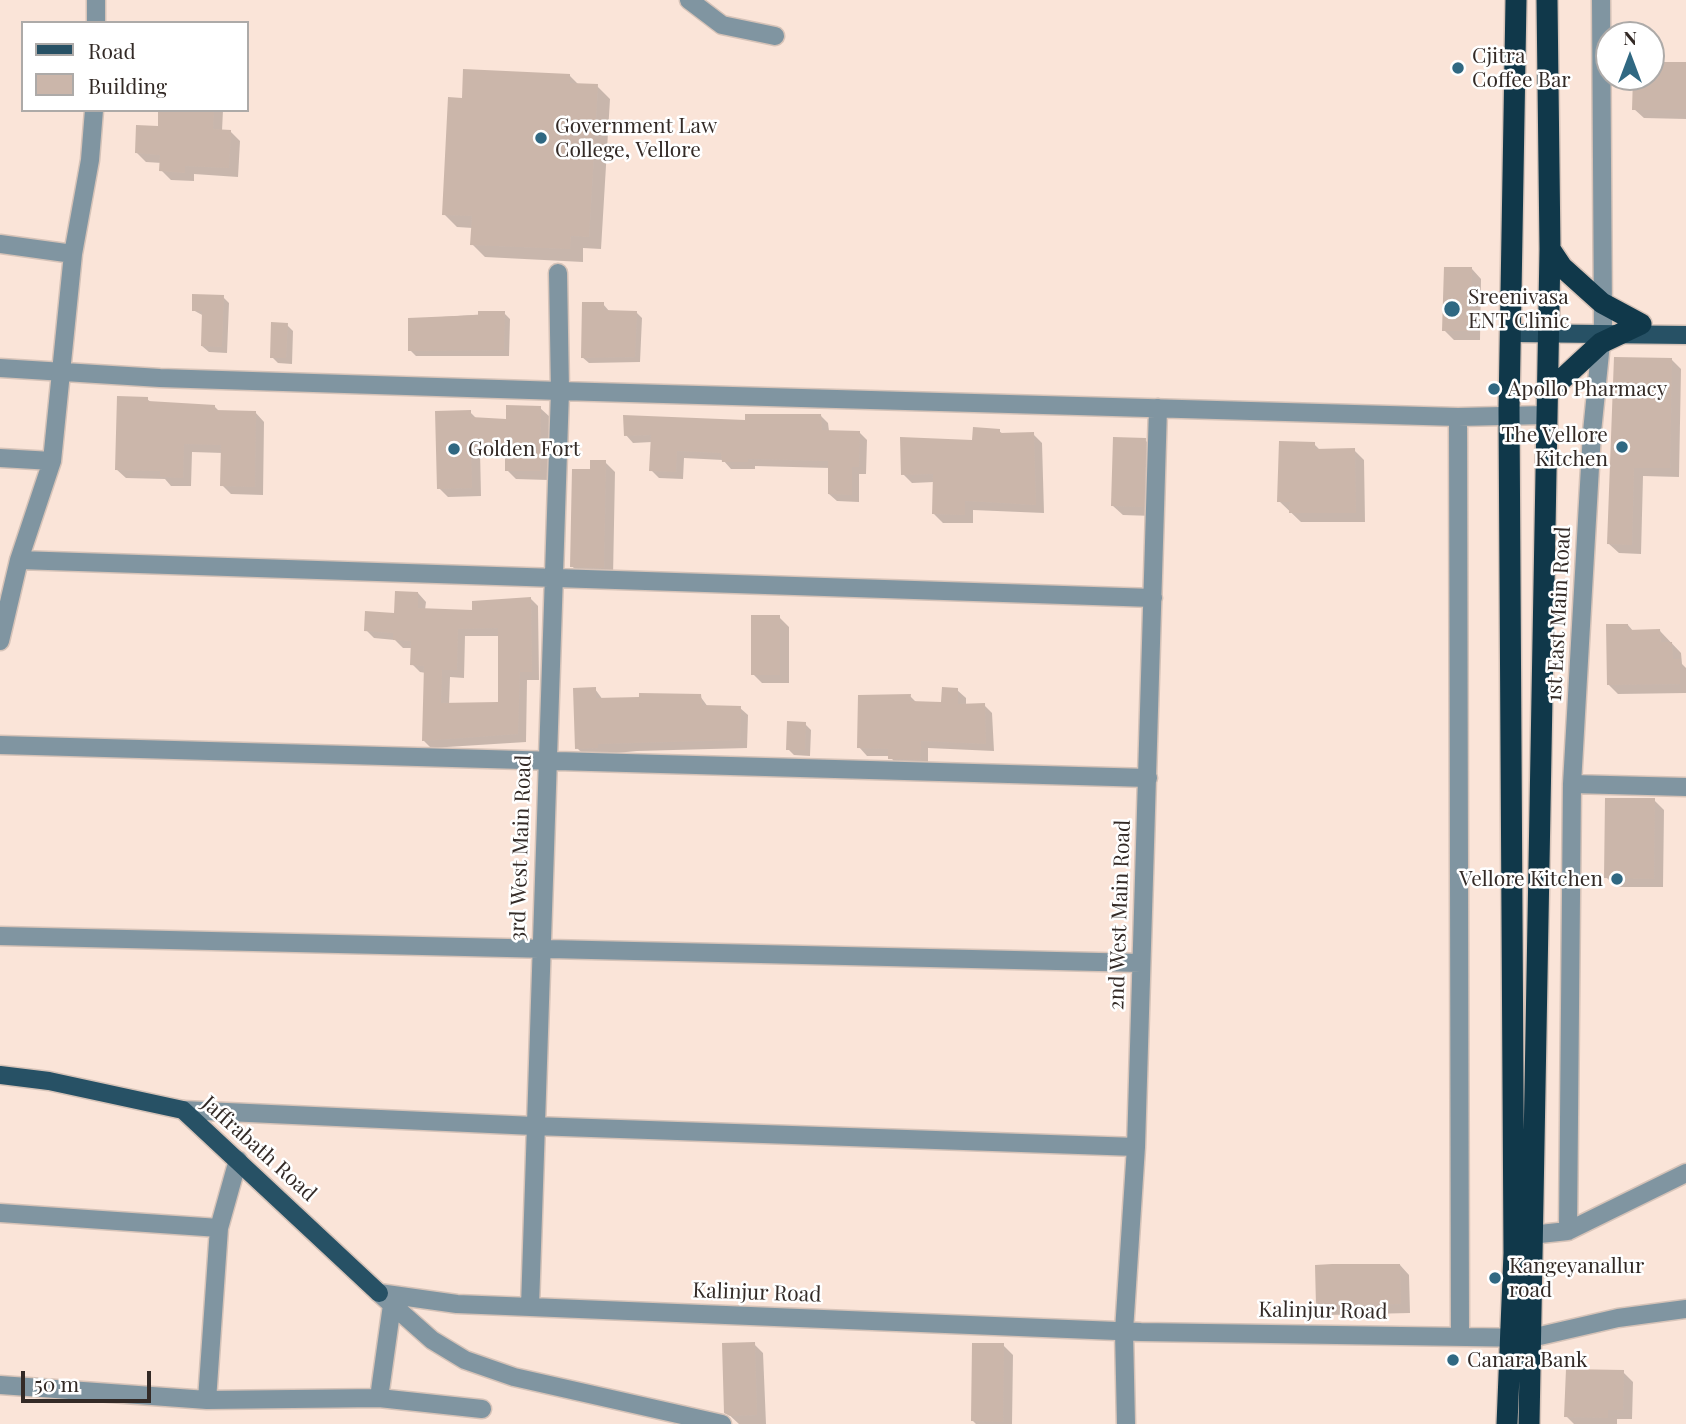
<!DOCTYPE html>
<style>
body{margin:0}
#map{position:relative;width:1686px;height:1424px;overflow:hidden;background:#fae4d8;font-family:"Playfair Display",serif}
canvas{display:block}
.legend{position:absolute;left:21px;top:21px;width:228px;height:91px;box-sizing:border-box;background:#fff;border:2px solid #adaaa8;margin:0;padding:9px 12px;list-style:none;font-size:21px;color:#332a26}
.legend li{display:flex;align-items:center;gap:14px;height:35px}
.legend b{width:35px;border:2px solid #adaaa8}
.north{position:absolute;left:1595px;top:21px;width:70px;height:70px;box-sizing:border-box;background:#fff;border:2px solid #adaaa8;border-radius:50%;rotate:0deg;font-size:19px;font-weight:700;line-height:28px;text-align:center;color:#332a26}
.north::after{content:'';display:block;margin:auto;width:24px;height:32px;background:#306882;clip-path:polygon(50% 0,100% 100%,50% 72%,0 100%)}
.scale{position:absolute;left:21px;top:1371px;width:130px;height:32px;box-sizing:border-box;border:4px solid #332a26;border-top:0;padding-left:9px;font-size:21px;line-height:24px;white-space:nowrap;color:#332a26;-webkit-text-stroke:5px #fff;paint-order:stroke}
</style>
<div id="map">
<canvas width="1686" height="1424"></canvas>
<ul class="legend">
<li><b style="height:9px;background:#275165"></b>Road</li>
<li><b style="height:19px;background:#cbb6aa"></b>Building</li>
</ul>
<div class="north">N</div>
<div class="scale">50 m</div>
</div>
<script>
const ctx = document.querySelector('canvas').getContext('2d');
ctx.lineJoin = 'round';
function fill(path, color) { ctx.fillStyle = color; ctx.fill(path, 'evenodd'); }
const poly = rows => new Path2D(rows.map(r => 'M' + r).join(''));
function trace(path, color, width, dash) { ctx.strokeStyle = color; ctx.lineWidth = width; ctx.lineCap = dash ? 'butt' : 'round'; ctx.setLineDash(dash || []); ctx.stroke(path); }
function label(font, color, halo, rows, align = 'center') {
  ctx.font = font + ' "Playfair Display",serif'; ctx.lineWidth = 5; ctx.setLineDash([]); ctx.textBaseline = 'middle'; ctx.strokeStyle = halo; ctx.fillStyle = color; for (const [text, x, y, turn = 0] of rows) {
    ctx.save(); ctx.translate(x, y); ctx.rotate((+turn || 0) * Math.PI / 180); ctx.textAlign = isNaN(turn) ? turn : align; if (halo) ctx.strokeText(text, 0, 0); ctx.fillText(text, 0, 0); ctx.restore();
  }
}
fill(poly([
 [1651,64,1686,64,1686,119,1644,118,1634,109,1635,77,1651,77],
 [570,76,579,85,597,86,610,99,601,249,583,248,583,262,485,257,472,244,473,228,457,227,444,214,464,100],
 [160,110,223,110,222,131,230,131,240,141,238,177,194,174,194,181,171,180,161,170,162,163,146,162,137,153,160,128],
 [1472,269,1481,279,1480,340,1454,340,1444,330],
 [223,297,229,303,227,353,209,352,202,346,204,316,193,310],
 [603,304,610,312,636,312,642,318,640,362,589,363,582,357],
 [504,313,510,319,509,356,416,356,410,350,410,319],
 [287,325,293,331,292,364,278,363,272,357],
 [1616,358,1672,360,1681,369,1679,477,1643,476,1641,554,1619,553,1609,544],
 [147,399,152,403,215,407,220,412,255,412,264,422,263,495,231,494,222,485,223,453,192,452,191,486,171,486,165,479,126,478,116,469],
 [540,408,550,417,548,480,516,479,507,470,507,452,480,450,481,496,448,497,439,488,470,412,477,419,508,421],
 [821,416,828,423,829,431,859,432,867,440,866,474,859,474,859,502,837,501,829,494,830,468,755,466,755,469,731,469,723,460,684,458,683,479,659,478,651,470,652,442,633,443,626,435],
 [999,431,1003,434,1033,434,1042,443,1044,513,973,510,973,523,943,523,934,514,934,482,912,483,903,474],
 [1145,440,1154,449,1153,516,1123,515,1113,506],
 [1314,444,1321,451,1354,450,1364,460,1365,522,1301,522,1279,501],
 [605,462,615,472,613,577,581,576,572,566,592,471],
 [418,593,426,602,425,610,474,611,530,598,538,606,539,680,527,680,526,742,431,748,423,740,426,673,420,672,412,664,412,648,403,648,395,640,374,638,366,630,396,614],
 [465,636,500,636,500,704,449,705,450,677,464,678],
 [779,617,789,627,789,683,762,683,753,674],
 [1628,625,1634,632,1660,631,1681,653,1682,664,1686,668,1686,693,1618,694,1608,684],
 [595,689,603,700,700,696,708,707,740,708,748,715,747,748,637,751,585,756,577,748],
 [957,690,966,698,966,705,984,705,992,713,994,751,928,748,928,768,898,767,890,756,867,756,859,747,910,696,917,703,943,703],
 [805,724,811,730,810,756,794,755,788,749],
 [1654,800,1664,810,1663,887,1616,887,1606,877],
 [1400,1265,1409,1275,1410,1313,1327,1315,1317,1305],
 [754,1344,763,1353,766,1424,739,1424,726,1412],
 [1003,1345,1013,1355,1012,1424,976,1424,973,1421],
 [1623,1372,1633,1382,1632,1419,1617,1419,1617,1424,1574,1424,1566,1416]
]), '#0003');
fill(poly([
 [1651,62,1686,62,1686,110,1632,110,1633,77,1651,77],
 [463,69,570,74,570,83,598,84,589,237,571,236,570,249,470,245,472,216,442,215,448,97,462,98],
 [158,110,214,110,213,129,231,130,229,168,185,166,185,173,159,171,160,155,135,153,136,125,158,126],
 [1444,267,1472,267,1471,331,1442,331],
 [192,294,224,295,222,347,201,346,202,311,192,311],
 [582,302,604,302,604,310,637,311,635,357,581,358],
 [478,311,505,311,504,350,408,351,408,318,478,315],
 [271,322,288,323,286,358,270,358],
 [1614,357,1672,358,1670,468,1634,468,1632,545,1607,544],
 [117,396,148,397,148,401,215,405,215,410,256,411,255,487,220,486,221,445,184,444,183,478,160,477,160,471,115,470],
 [506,405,541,406,540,471,505,471,505,444,471,442,472,488,437,489,435,411,471,410,471,417,506,419],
 [745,414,821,414,822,430,860,431,859,467,852,467,852,495,828,494,828,461,748,459,748,462,722,462,721,453,677,451,676,472,649,471,651,435,624,436,623,415,745,420],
 [973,427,1000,429,1000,433,1034,432,1036,505,965,501,965,515,932,514,933,474,901,475,900,437,972,440],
 [1113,437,1146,438,1144,507,1111,506],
 [1279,441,1315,442,1315,449,1355,448,1356,513,1289,513,1290,502,1277,502],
 [590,460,606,460,604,568,570,567,572,469,590,469],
 [395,591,418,592,418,608,472,610,472,601,531,597,532,672,520,672,518,734,422,741,424,666,410,665,411,641,393,640,393,633,364,631,365,611,394,613],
 [498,628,498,702,441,703,442,670,457,670,458,629],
 [751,615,780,615,780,675,751,675],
 [1606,624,1628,624,1628,630,1660,629,1661,642,1672,642,1673,659,1680,659,1680,684,1607,685],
 [596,687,596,698,639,697,639,693,701,694,702,705,741,706,740,740,598,744,598,748,575,749,573,688],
 [942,687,958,688,958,704,985,703,986,744,921,741,920,760,888,759,888,749,857,748,858,695,911,694,910,701,941,702],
 [787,721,806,722,805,750,786,750],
 [1605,798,1655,798,1654,879,1604,878],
 [1332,1264,1400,1264,1401,1304,1316,1306,1315,1265],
 [755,1342,757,1415,730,1416,724,1413,722,1343],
 [972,1343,1004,1343,1003,1422,971,1421],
 [1566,1369,1624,1370,1623,1410,1608,1410,1608,1418,1564,1417]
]), '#cbb6aa');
const minor = poly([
 [689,0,722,25,775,36],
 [96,23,96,0],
 [0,244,73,254,90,160,94,110],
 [0,368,160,378,560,391,1458,417,1546,415],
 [1458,417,1460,1336],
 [0,458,52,461],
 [19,560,1153,598],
 [0,641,19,560,52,461,73,254],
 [0,745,1148,778],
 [1572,784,1686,787],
 [0,936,1141,963],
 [183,1110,534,1126,1136,1147],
 [0,1213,219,1228],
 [1568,1231,1572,784,1592,432,1603,323,1601,0],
 [1521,1236,1568,1231,1686,1173],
 [530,1307,560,391,558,273],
 [0,1385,207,1400,379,1398,392,1305],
 [379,1398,482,1409],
 [207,1400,219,1228,238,1160],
 [722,1424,514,1377,465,1360,432,1340,379,1293,457,1304,1141,1332,1531,1338,1618,1318,1686,1309],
 [1126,1424,1124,1331,1136,1147,1158,408]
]);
const major = poly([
 [1512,333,1686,335],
 [0,1075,49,1081,183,1110,379,1293]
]);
const highway = poly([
 [1550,249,1562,267,1602,303,1641,324],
 [1546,394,1601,343,1641,324],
 [1507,1424,1514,1253,1509,410,1516,0],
 [1529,1424,1550,249,1547,0]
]);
trace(minor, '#d6c3b8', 21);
trace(major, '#d6c3b8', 21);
trace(highway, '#d6c3b8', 24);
trace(minor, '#8095a1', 18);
trace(major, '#275165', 18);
trace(highway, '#10384a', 21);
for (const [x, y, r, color] of [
 [1458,68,7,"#306882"],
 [541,138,7,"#306882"],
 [1452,309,9,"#306882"],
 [1494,389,7,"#306882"],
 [1622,447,7,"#306882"],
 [454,449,7,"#306882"],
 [1617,879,7,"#306882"],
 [1495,1278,7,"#306882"],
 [1453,1360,7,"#306882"]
]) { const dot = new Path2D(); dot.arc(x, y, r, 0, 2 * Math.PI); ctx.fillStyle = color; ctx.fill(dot); trace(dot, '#fff', 2.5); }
label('21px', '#332a26', '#fff', [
 ["Cjitra",1472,56],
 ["Coffee Bar",1472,80],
 ["Government Law",555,126],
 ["College, Vellore",555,150],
 ["Sreenivasa",1468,297],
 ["ENT Clinic",1468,321],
 ["Apollo Pharmacy",1508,389],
 ["The Vellore",1608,435,"right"],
 ["Kitchen",1608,459,"right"],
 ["Golden Fort",468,449],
 ["Vellore Kitchen",1603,879,"right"],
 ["Kangeyanallur",1509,1266],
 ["road",1509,1290],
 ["Canara Bank",1467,1360]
], 'left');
label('21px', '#332a26', '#fff', [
 ["1st East Main Road",1559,614,-87],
 ["3rd West Main Road",521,848,-88],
 ["2nd West Main Road",1120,915,-88],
 ["Jaffrabath Road",259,1149,42],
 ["Kalinjur Road",757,1293,2],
 ["Kalinjur Road",1323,1311,1]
]);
</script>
